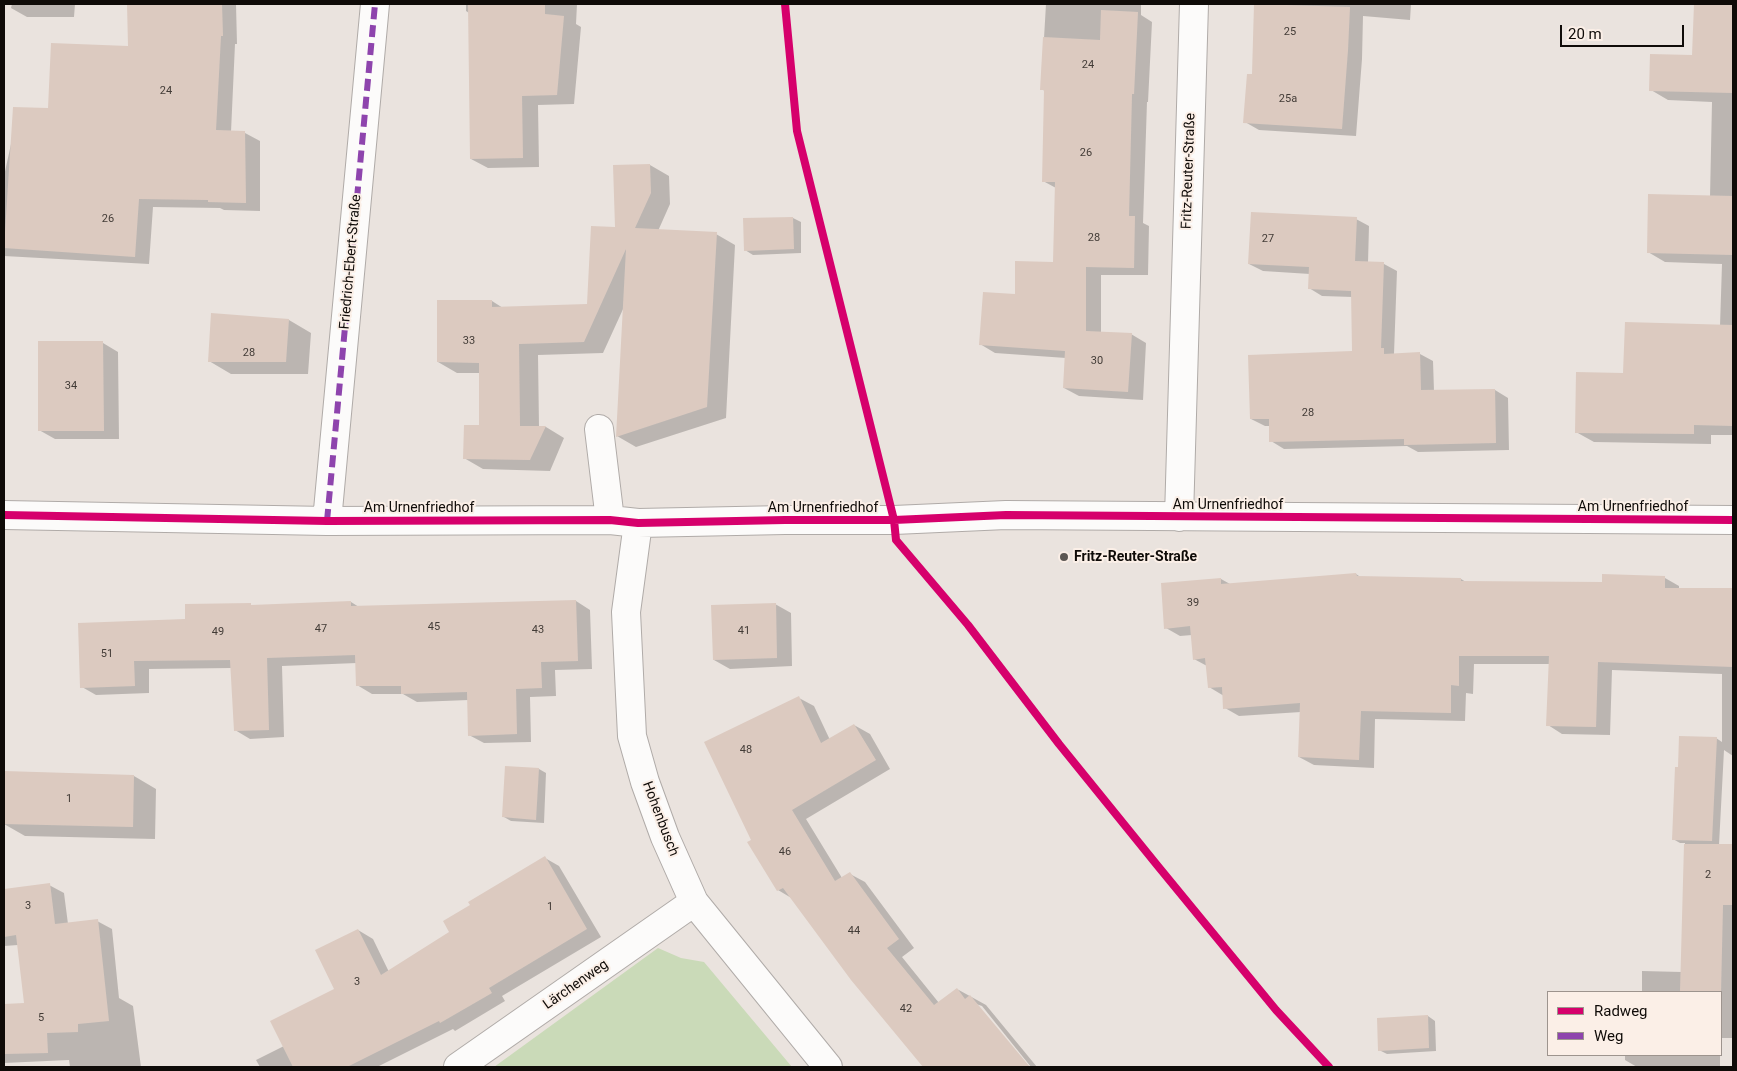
<!DOCTYPE html>
<meta charset="utf-8">
<style>
body{margin:0}
#map{position:relative;width:1737px;height:1071px;overflow:hidden;background:#eae3de;font-family:Roboto,sans-serif}
canvas{display:block}
.frame{position:absolute;inset:0;border:5px solid #0f0b08;pointer-events:none}
.legend{position:absolute;left:1547px;top:991px;width:175px;height:65px;box-sizing:border-box;background:#fbefe7;border:1px solid #9d948e;margin:0;padding:6px 9px;list-style:none;font-size:15px;color:#0f0b08}
.legend li{display:flex;align-items:center;gap:10px;height:25px}
.legend b{width:25px;border:1px solid #9d948e}
.scale{position:absolute;left:1560px;top:25px;width:124px;height:22px;box-sizing:border-box;border:2px solid #0f0b08;border-top:0;padding-left:6px;font-size:15px;line-height:18px;white-space:nowrap;color:#0f0b08;-webkit-text-stroke:4px #fbefe7;paint-order:stroke}
</style>
<div id="map">
<canvas width="1737" height="1071"></canvas>
<div class="frame"></div>
<ul class="legend">
<li><b style="height:6px;background:#d6006c"></b>Radweg</li>
<li><b style="height:6px;background:#8e44ad"></b>Weg</li>
</ul>
<div class="scale">20 m</div>
</div>
<script>
const ctx = document.querySelector('canvas').getContext('2d');
ctx.lineJoin = 'round';
function fill(path, color) { ctx.fillStyle = color; ctx.fill(path, 'evenodd'); }
const poly = rows => new Path2D(rows.map(r => 'M' + r).join(''));
function trace(path, color, width, dash) { ctx.strokeStyle = color; ctx.lineWidth = width; ctx.lineCap = dash ? 'butt' : 'round'; ctx.setLineDash(dash || []); ctx.stroke(path); }
function label(font, color, halo, rows, align = 'center') {
  ctx.font = font + ' Roboto,sans-serif'; ctx.lineWidth = 4; ctx.setLineDash([]); ctx.textBaseline = 'middle'; ctx.strokeStyle = halo; ctx.fillStyle = color; for (const [text, x, y, turn = 0] of rows) {
    ctx.save(); ctx.translate(x, y); ctx.rotate((+turn || 0) * Math.PI / 180); ctx.textAlign = isNaN(turn) ? turn : align; if (halo) ctx.strokeText(text, 0, 0); ctx.fillText(text, 0, 0); ctx.restore();
  }
}
fill(poly([
 [658,948,681,958,704,962,792,1067,494,1067]
]), '#cadab8');
fill(poly([
 [12,4,75,4,74,17,27,17,11,8],
 [129,4,236,4,237,44,235,44,231,132,245,133,260,141,260,211,224,210,220,208,153,207,149,264,4,256,4,176,13,135,130,48],
 [466,4,577,4,576,24,581,27,574,104,538,105,539,167,488,168,471,159,469,13,466,11],
 [1046,4,1141,4,1141,15,1152,22,1148,102,1147,102,1143,223,1149,226,1148,275,1101,275,1101,333,1131,334,1146,343,1143,400,1079,396,1064,388,1066,358,995,353,980,344,1016,295,1054,263,1056,188,1043,181,1045,91,1041,89],
 [1255,4,1411,4,1410,20,1363,16,1362,59,1356,136,1259,130,1245,122,1253,75],
 [1715,4,1733,4,1733,435,1711,435,1711,444,1594,442,1576,432,1624,374,1720,326,1722,264,1665,262,1648,252,1710,197,1712,102,1668,100,1651,90,1693,56],
 [650,165,669,176,670,204,658,231,716,234,735,245,726,418,636,447,617,436,624,307,603,353,538,355,539,427,546,427,564,438,550,471,483,469,464,458,480,426,480,373,457,373,438,362,492,301,503,308,588,305,617,228],
 [793,218,801,222,801,253,753,255,745,250,744,219],
 [1356,219,1369,226,1368,263,1384,264,1397,271,1394,354,1420,354,1433,361,1434,391,1495,390,1508,398,1509,450,1418,452,1407,446,1284,449,1271,441,1270,426,1265,426,1251,419,1354,352,1353,297,1322,296,1309,288,1310,274,1263,271,1249,264],
 [289,320,311,333,308,374,231,374,209,361],
 [40,342,103,343,118,352,119,439,55,439,39,430],
 [1356,574,1362,578,1461,579,1466,582,1603,583,1665,578,1679,586,1679,590,1733,589,1733,756,1724,750,1719,845,1733,846,1733,1038,1721,1038,1721,992,1642,992,1642,971,1682,972,1685,843,1680,843,1673,839,1679,768,1716,738,1722,742,1722,674,1612,670,1610,735,1562,734,1548,725,1550,664,1474,664,1473,694,1466,693,1465,721,1375,719,1374,768,1314,765,1299,757,1301,712,1239,716,1225,708,1224,696,1209,687,1207,666,1194,659,1192,635,1180,636,1166,628,1221,579,1230,584],
 [576,601,590,610,592,669,555,670,556,696,530,697,531,742,484,743,469,735,469,700,417,702,403,694,372,694,357,685,357,663,282,666,284,737,250,739,235,730,232,668,149,669,149,693,96,695,82,687,186,620,186,605,282,605,351,602,359,607],
 [775,604,791,613,792,666,730,669,714,660],
 [799,698,814,706,830,740,854,725,870,734,890,769,806,819,842,878,850,874,865,882,914,948,902,957,939,1003,957,989,986,1005,1037,1067,1031,1067,982,1006,976,1004,1028,1067,924,1067,852,979,793,899,778,890,749,842,752,840],
 [506,767,539,769,546,773,544,823,511,821,504,817],
 [4,772,134,776,156,789,155,839,25,836,4,824],
 [545,858,559,866,601,937,502,996,505,1001,455,1031,453,1029,377,1067,260,1067,256,1060,284,1046,335,989,358,930,373,939,389,972,451,932,472,905],
 [49,885,64,893,68,924,97,921,112,929,119,998,133,1006,141,1067,70,1067,69,1060,4,1063,4,1005,25,1005,18,945,4,946,4,890],
 [1428,1016,1435,1021,1436,1051,1387,1054,1379,1050],
 [1625,1055,1720,1055,1720,1067,1637,1067,1625,1060]
]), '#0003');
fill(poly([
 [127,4,222,4,223,36,221,36,216,130,245,131,246,203,208,202,208,200,139,199,135,257,4,248,13,107,48,108,51,43,128,46],
 [468,4,545,4,545,14,564,16,557,95,522,96,523,158,470,159],
 [1254,4,1350,7,1348,50,1342,129,1243,123,1247,74,1252,74],
 [1694,4,1733,4,1733,93,1649,91,1650,54,1692,55],
 [1101,10,1138,12,1134,94,1132,94,1129,216,1135,216,1134,268,1086,267,1086,331,1132,333,1128,392,1063,388,1065,351,979,345,983,292,1015,294,1015,261,1053,262,1055,182,1042,182,1044,90,1040,90,1043,37,1100,40],
 [650,164,651,193,635,228,717,232,707,407,616,437,626,249,584,342,519,344,520,426,546,426,530,460,463,459,464,425,479,425,479,363,437,362,437,300,492,300,492,307,587,304,591,226,615,227,613,165],
 [1648,194,1733,196,1733,255,1647,253],
 [1251,212,1357,217,1355,261,1384,262,1381,348,1384,348,1384,354,1420,352,1421,390,1495,389,1496,443,1404,445,1404,439,1269,442,1269,419,1250,419,1248,355,1352,351,1351,291,1308,289,1309,267,1248,264],
 [793,217,794,249,744,251,743,218],
 [211,313,289,319,286,362,208,362],
 [1625,322,1733,325,1733,426,1694,425,1694,434,1575,433,1576,372,1623,373],
 [38,341,103,341,104,431,38,431],
 [1356,573,1357,576,1461,578,1461,581,1602,582,1602,574,1665,576,1665,588,1733,588,1733,667,1598,662,1596,727,1546,726,1549,656,1459,656,1459,686,1451,685,1451,713,1361,711,1359,760,1298,757,1300,703,1223,709,1222,687,1208,688,1205,658,1193,660,1190,626,1164,629,1161,583,1221,578,1221,584],
 [576,600,578,661,541,662,542,688,516,689,517,734,468,736,467,692,401,694,401,686,356,686,355,655,267,658,269,730,234,731,230,660,134,661,135,686,80,688,78,623,185,619,185,604,251,603,251,605,351,601,351,606],
 [776,603,777,658,713,660,711,605],
 [799,696,821,743,854,724,876,760,792,810,835,881,850,872,899,939,887,948,934,1005,957,988,965,999,970,995,1030,1067,923,1067,851,980,783,888,777,891,747,842,751,840,704,742],
 [1679,736,1717,737,1712,841,1672,840,1675,767,1678,767],
 [505,766,539,768,536,820,502,817],
 [4,771,134,775,133,827,4,824],
 [1684,844,1733,844,1733,905,1723,905,1721,992,1680,992],
 [545,856,587,929,489,988,492,993,440,1023,439,1021,347,1067,293,1067,270,1021,334,989,315,950,358,929,381,975,449,932,443,921,470,905,468,902],
 [50,883,55,924,98,919,109,1021,78,1024,78,1032,47,1033,48,1053,4,1054,4,1004,24,1003,16,935,4,937,4,889],
 [1428,1015,1429,1048,1378,1051,1377,1018]
]), '#dccac0');
const minor = poly([
 [599,429,610,520],
 [4,515,327,521,610,520,638,523,785,520,894,520,1006,515,1733,520],
 [1179,517,1194,4],
 [327,521,375,4],
 [638,523,626,612,632,736,645,782,665,837,694,902,828,1067],
 [458,1067,694,902]
]);
trace(minor, '#b0aba8', 30);
trace(minor, '#fcfbfa', 28);
trace(poly([
 [327,521,375,4]
]), '#8e44ad', 6, [12, 6]);
trace(poly([
 [785,4,797,131,894,520,896,540,968,625,1059,744,1157,865,1276,1010,1329,1067],
 [4,515,327,521,610,520,638,523,785,520,894,520,1006,515,1733,520]
]), '#d6006c', 8);
for (const [x, y, r, color] of [
 [1064,557,5,"#5c5753"]
]) { const dot = new Path2D(); dot.arc(x, y, r, 0, 2 * Math.PI); ctx.fillStyle = color; ctx.fill(dot); trace(dot, '#fbefe7', 2); }
label('11px', '#423b36', null, [
 ["25",1290,32],
 ["24",1088,65],
 ["24",166,91],
 ["25a",1288,99],
 ["26",1086,153],
 ["26",108,219],
 ["28",1094,238],
 ["27",1268,239],
 ["33",469,341],
 ["28",249,353],
 ["30",1097,361],
 ["34",71,386],
 ["28",1308,413],
 ["39",1193,603],
 ["45",434,627],
 ["47",321,629],
 ["43",538,630],
 ["41",744,631],
 ["49",218,632],
 ["51",107,654],
 ["48",746,750],
 ["1",69,799],
 ["46",785,852],
 ["2",1708,875],
 ["3",28,906],
 ["1",550,907],
 ["44",854,931],
 ["3",357,982],
 ["42",906,1009],
 ["5",41,1018]
]);
label('14px', '#0f0b08', '#fbefe7', [
 ["Fritz-Reuter-Straße",1189,171,-88],
 ["Friedrich-Ebert-Straße",351,262,-85],
 ["Am Urnenfriedhof",1228,505],
 ["Am Urnenfriedhof",1633,507],
 ["Am Urnenfriedhof",419,508],
 ["Am Urnenfriedhof",823,508],
 ["Hohenbusch",660,819,69],
 ["Lärchenweg",576,985,-35]
]);
label('bold 14px', '#0f0b08', '#fbefe7', [
 ["Fritz-Reuter-Straße",1074,557]
], 'left');
</script>
